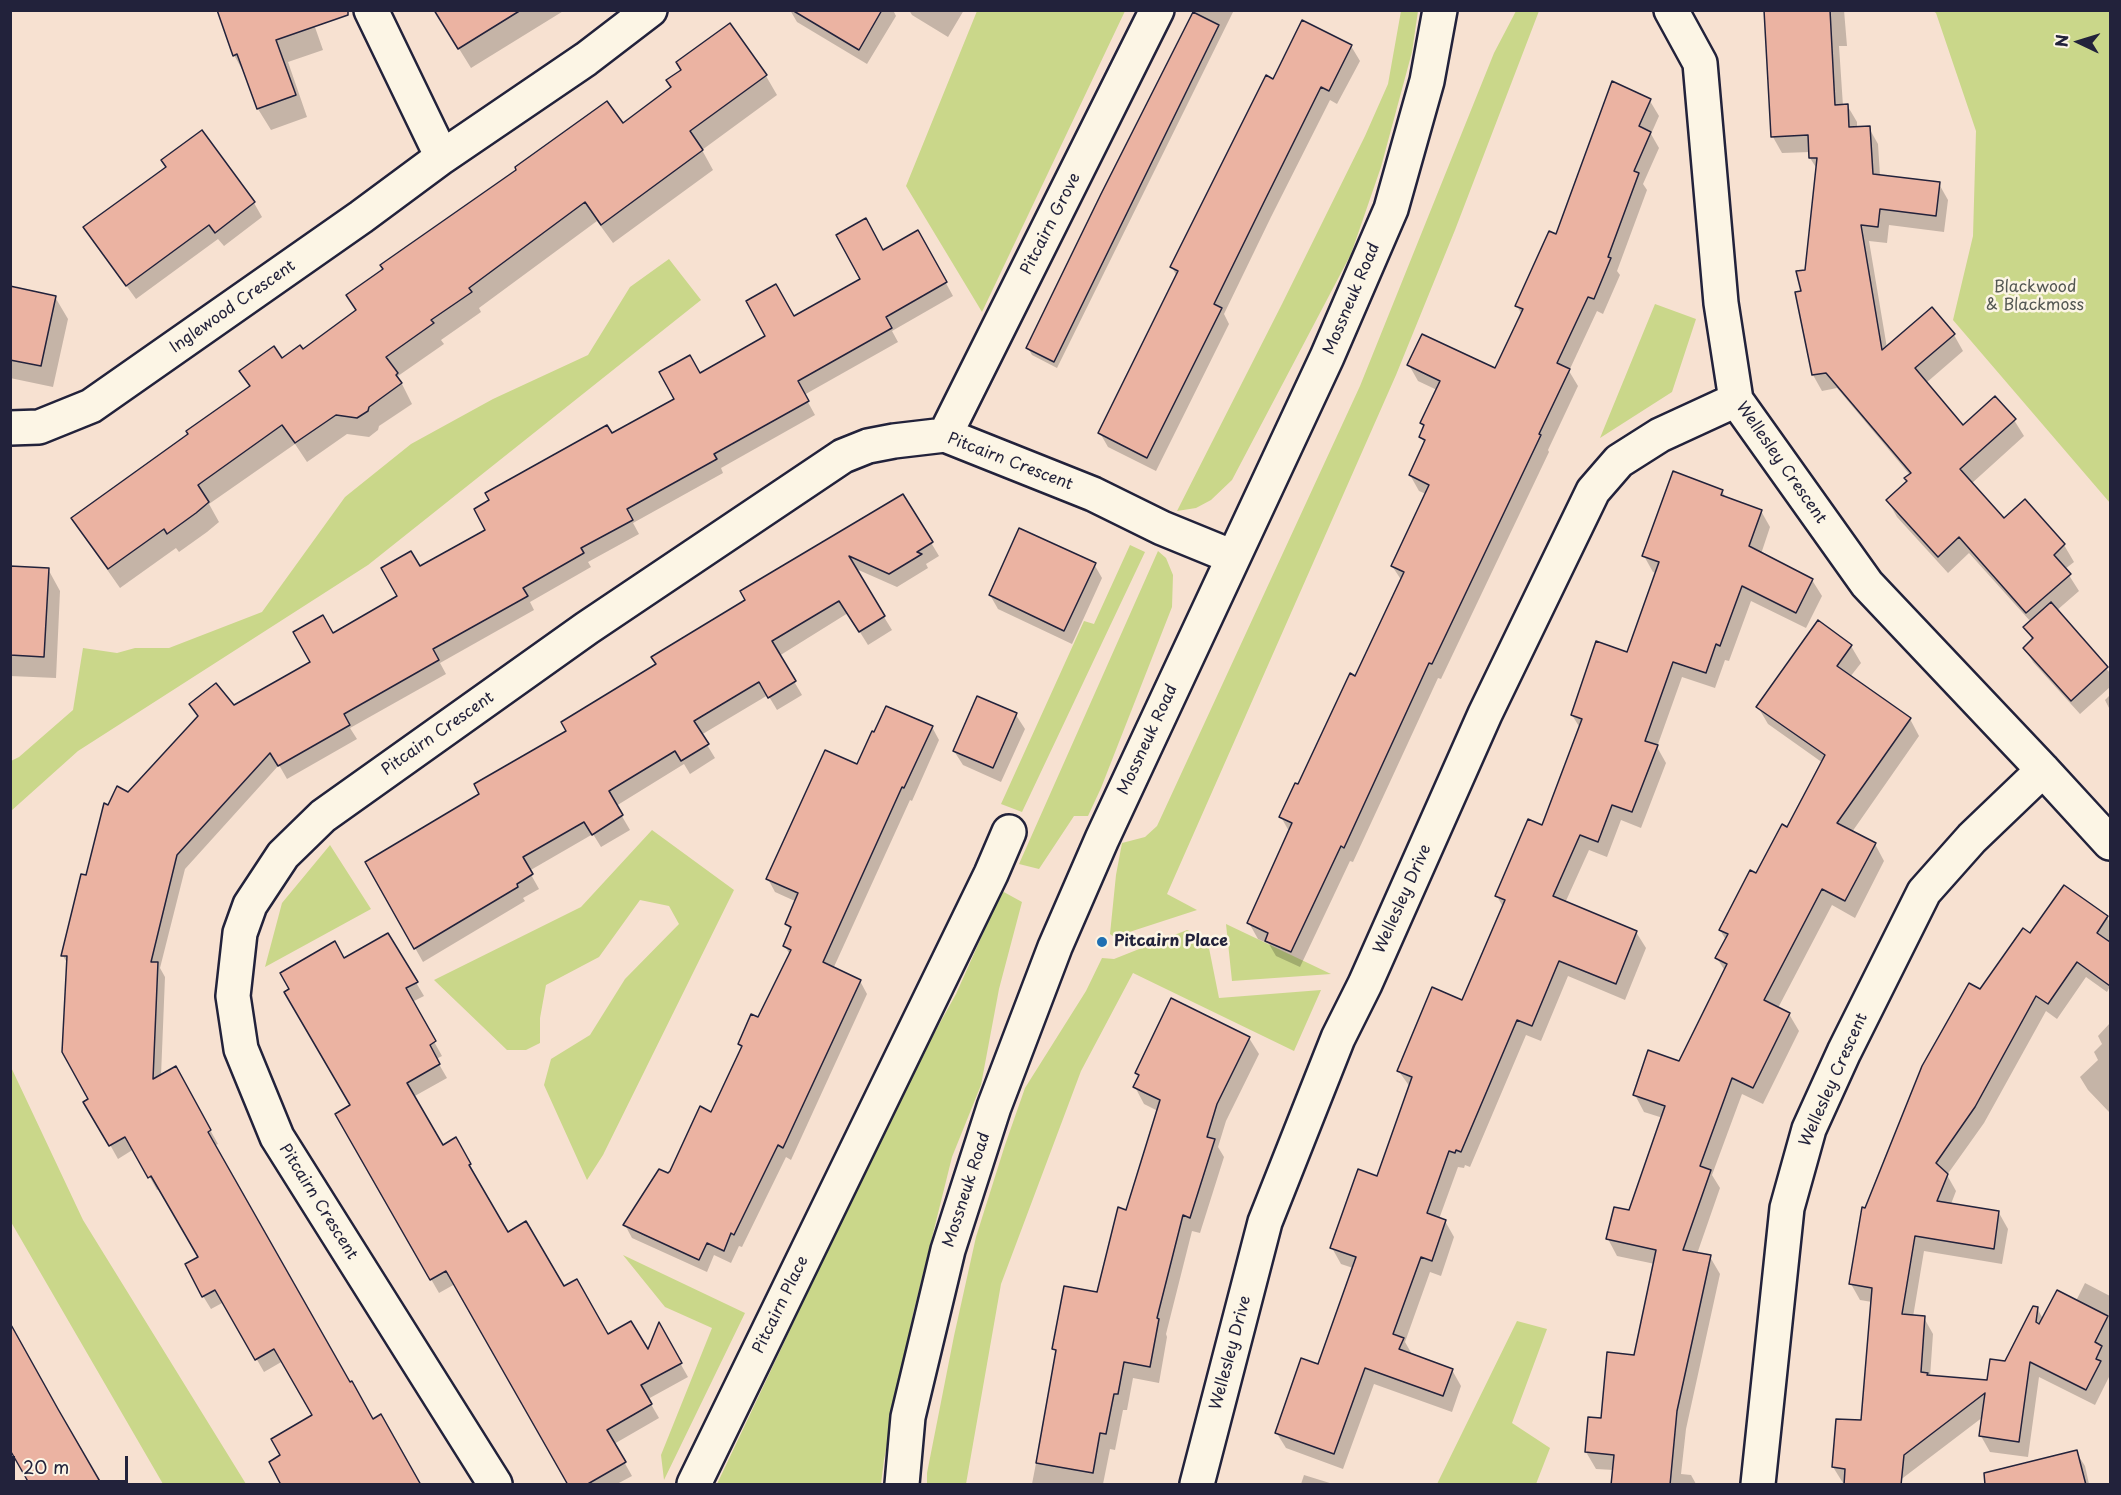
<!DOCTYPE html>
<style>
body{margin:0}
#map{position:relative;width:2121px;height:1495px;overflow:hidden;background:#f7e1d1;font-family:"Playpen Sans",sans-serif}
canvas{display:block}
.frame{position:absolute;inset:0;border:12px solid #22223b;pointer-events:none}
.north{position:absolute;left:2049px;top:12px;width:60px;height:60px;-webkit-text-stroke:4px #fcf5e5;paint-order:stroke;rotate:274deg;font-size:16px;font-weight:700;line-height:24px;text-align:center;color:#22223b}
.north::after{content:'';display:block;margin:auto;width:21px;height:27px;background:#22223b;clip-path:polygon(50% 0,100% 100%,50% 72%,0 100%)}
.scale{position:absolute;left:12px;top:1456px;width:116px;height:27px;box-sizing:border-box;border:3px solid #22223b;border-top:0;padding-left:8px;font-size:18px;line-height:21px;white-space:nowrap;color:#22223b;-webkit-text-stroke:4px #fcf5e5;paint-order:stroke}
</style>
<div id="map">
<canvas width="2121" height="1495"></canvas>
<div class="frame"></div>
<div class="north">N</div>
<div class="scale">20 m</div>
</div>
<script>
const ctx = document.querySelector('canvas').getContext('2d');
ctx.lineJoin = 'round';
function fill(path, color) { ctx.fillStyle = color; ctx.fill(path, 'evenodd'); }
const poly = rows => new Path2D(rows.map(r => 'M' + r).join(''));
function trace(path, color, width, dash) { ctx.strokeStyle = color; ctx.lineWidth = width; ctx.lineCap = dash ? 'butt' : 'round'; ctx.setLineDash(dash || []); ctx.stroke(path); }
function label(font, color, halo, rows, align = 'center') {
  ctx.font = font + ' "Playpen Sans",sans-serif'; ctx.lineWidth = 5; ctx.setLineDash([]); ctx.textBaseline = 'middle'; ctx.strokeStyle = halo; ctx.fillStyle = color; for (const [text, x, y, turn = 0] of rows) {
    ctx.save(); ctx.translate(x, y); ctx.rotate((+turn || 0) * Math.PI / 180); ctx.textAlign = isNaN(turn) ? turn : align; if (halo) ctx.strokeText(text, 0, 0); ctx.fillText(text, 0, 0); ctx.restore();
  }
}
fill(poly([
 [977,11,1125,11,982,312,906,186],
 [1401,11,1418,11,1412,52,1381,167,1351,254,1232,480,1211,500,1196,508,1177,511,1282,304,1365,136,1388,84],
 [1516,11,1539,11,1455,230,1396,375,1167,894,1197,910,1114,937,1110,934,1116,875,1122,843,1145,837,1157,826,1360,386,1494,53],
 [1933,11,2110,11,2110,503,1953,320,1973,236,1976,131,1936,13],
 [669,259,701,300,368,565,78,751,11,811,11,761,19,757,73,710,83,648,117,653,135,648,169,648,262,612,345,497,411,444,493,399,588,355,630,287],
 [1655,304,1696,319,1672,392,1600,438],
 [1130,545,1145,552,1022,812,1001,804,1084,621,1094,624],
 [1158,551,1166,558,1173,575,1172,607,1101,788,1088,816,1074,816,1039,869,1019,864],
 [652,830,734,890,603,1155,587,1180,544,1085,551,1059,590,1035,625,979,679,924,669,906,640,900,599,957,546,985,540,1018,540,1043,526,1050,507,1050,434,980,581,907],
 [330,845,371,909,265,967,282,903],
 [1002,891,1022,902,999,989,981,1085,952,1157,913,1314,884,1460,881,1484,717,1484,911,1075,956,994],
 [1226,924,1331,974,1232,981],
 [1187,930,1207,938,1219,998,1321,990,1294,1051,1133,973,1081,1071,1001,1284,966,1484,927,1484,927,1473,954,1336,976,1237,1005,1145,1025,1088,1086,991,1102,958,1114,959],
 [10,1065,83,1220,246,1484,163,1484,11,1222],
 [623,1255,745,1313,664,1480,661,1455,712,1328,665,1307],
 [1517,1321,1547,1329,1512,1423,1550,1448,1536,1484,1437,1484]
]), '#cad78a');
fill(poly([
 [309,10,323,50,288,62,307,117,271,130,258,109,247,78,234,55],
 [435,10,565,10,471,68],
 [790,10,893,10,896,16,867,64,797,22],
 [909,10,964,10,948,37,912,15],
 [1195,10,1234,10,1057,368,1032,355,1028,348,1102,195],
 [1767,10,1844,10,1847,46,1839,46,1843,106,1847,105,1857,122,1857,128,1869,128,1878,144,1880,176,1939,184,1948,200,1944,232,1889,225,1887,243,1869,241,1887,348,1954,335,1963,351,1926,383,1963,427,2014,420,2024,436,1971,484,2004,520,2025,502,2064,545,2074,562,2065,569,2079,591,2056,611,2110,673,2110,687,2080,714,2033,662,2025,648,2033,641,2025,627,2031,622,1969,553,1948,573,1897,517,1888,501,1908,482,1910,475,1837,388,1822,391,1813,375,1797,293,1802,292,1806,271,1817,169,1810,158,1810,152,1782,153,1773,137],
 [1351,46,1360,61,1337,104,1330,100,1271,217,1224,314,1229,324,1156,471,1108,447,1100,433,1177,277,1172,267,1273,81],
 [766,76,777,95,702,150,713,170,613,243,597,221,479,308,481,312,441,340,444,344,398,376,412,404,379,426,378,430,369,437,347,434,307,462,295,444,209,504,219,522,207,532,179,552,176,548,120,588,85,538,73,518,190,435,250,387,241,371,282,360,302,351,622,125],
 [1650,101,1659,116,1651,134,1659,148,1643,184,1647,190,1617,271,1620,275,1603,314,1597,311,1569,371,1578,386,1548,450,1549,452,1441,679,1438,678,1353,862,1350,861,1300,967,1276,956,1269,944,1258,939,1249,923,1290,833,1281,817,1299,786,1356,678,1402,581,1392,566,1426,494,1419,491,1410,475,1425,444,1421,437,1425,428,1422,423,1437,390,1418,381,1409,365,1496,370,1522,315,1517,306,1557,236],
 [201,132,254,203,262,217,224,246,218,239,136,299,94,241],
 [918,232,953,296,892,331,898,342,804,395,815,415,721,468,723,473,633,523,639,534,588,562,591,567,530,602,534,610,440,663,446,674,350,728,357,739,287,779,279,765,185,869,160,968,165,977,161,1076,175,1068,218,1144,214,1146,350,1384,373,1421,420,1484,314,1416,283,1361,264,1372,224,1302,211,1309,203,1296,200,1258,160,1189,157,1190,134,1149,118,1159,86,1102,90,1099,68,964,63,956,109,807,128,793,198,717,191,705,233,707,312,663,333,635,399,597,419,568,487,530,612,435,676,399,699,375,862,279,883,252],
 [10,288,55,297,68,319,53,387,10,378],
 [1722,491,1726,498,1761,511,1770,527,1761,554,1812,580,1822,596,1806,628,1751,601,1729,661,1725,660,1715,688,1682,677,1657,747,1666,763,1641,828,1621,820,1607,857,1589,850,1565,903,1636,932,1646,948,1625,1000,1568,976,1541,1041,1526,1035,1470,1167,1465,1165,1464,1168,1458,1167,1439,1219,1445,1221,1454,1237,1441,1276,1430,1272,1405,1342,1413,1356,1452,1370,1461,1386,1452,1412,1374,1384,1343,1469,1286,1448,1276,1432,1319,1365,1353,1268,1341,1264,1332,1248,1378,1178,1410,1087,1398,1070,1463,1002,1503,907,1497,896,1543,827,1580,728,1572,715,1628,654,1657,573,1653,572,1644,556],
 [903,496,939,556,926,564,928,568,897,587,854,568,892,630,868,645,848,613,779,656,802,695,777,710,768,695,701,735,715,758,690,774,684,764,616,806,630,830,601,847,593,834,529,871,539,889,523,898,525,901,423,962,367,863,481,794,747,601],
 [1094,564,1102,578,1072,644,998,609,990,595],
 [10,567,48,569,60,591,56,678,10,676],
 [1851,646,1861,663,1850,677,1910,719,1919,736,1852,832,1875,844,1884,861,1855,918,1832,905,1778,1008,1789,1014,1799,1031,1763,1104,1742,1094,1712,1175,1720,1188,1697,1254,1710,1257,1720,1274,1686,1429,1681,1474,1691,1475,1696,1484,1613,1484,1614,1470,1596,1469,1586,1452,1635,1356,1655,1264,1617,1256,1608,1239,1630,1212,1663,1118,1644,1112,1635,1095,1680,1063,1725,971,1717,958,1726,940,1720,930,1787,829,1823,763,1768,724,1758,707],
 [2110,695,2110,710,2105,700],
 [1016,715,1025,729,1001,782,963,765,954,751],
 [932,727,939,740,912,801,910,800,833,969,860,981,867,994,791,1160,786,1157,742,1247,739,1246,731,1263,714,1255,707,1272,632,1238,625,1225,668,1175,712,1114,742,1049,739,1044,759,1019,790,955,785,946,791,932,787,924,797,902,775,892,768,879,858,766],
 [2064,887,2107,917,2110,923,2110,986,2107,992,2086,977,2057,1019,2046,1011,1984,1123,1947,1175,1956,1191,1951,1204,1999,1213,2008,1229,2002,1264,1924,1251,1913,1317,1924,1318,1933,1334,1930,1377,1988,1381,2006,1363,2037,1308,2043,1319,2076,1301,2085,1283,2110,1296,2110,1375,2095,1405,2039,1377,2028,1457,1990,1452,1981,1436,1983,1417,1895,1484,1843,1483,1833,1467,1862,1422,1872,1302,1860,1300,1851,1284,1866,1209,1980,991,2030,935],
 [388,935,424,996,412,1002,442,1056,436,1059,447,1078,413,1097,442,1147,456,1139,507,1234,563,1288,608,1336,648,1352,659,1326,688,1377,648,1399,659,1418,614,1444,632,1476,617,1484,570,1484,455,1284,439,1293,337,1115,352,1106,344,960],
 [2110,1023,2110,1113,2088,1090,2080,1077,2098,1060,2094,1052,2102,1044,2098,1036],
 [1249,1038,1259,1054,1226,1121,1218,1147,1224,1157,1200,1233,1192,1231,1166,1334,1167,1337,1159,1383,1133,1378,1127,1410,1123,1410,1115,1450,1110,1449,1103,1484,1032,1484,1057,1354,1054,1349,1098,1294,1127,1211,1158,1111,1144,1104,1135,1087,1139,1078,1136,1072],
 [2076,1452,2085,1466,2089,1484,2014,1484],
 [1304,1475,1333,1484,1301,1484]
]), '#0003');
const building = poly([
 [217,10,348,10,348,15,276,40,296,95,257,109,237,54,233,56,217,10],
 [434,10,521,10,458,49,434,10],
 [792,10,882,10,859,50,792,10],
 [1764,10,1830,10,1835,105,1848,104,1849,127,1870,126,1873,174,1940,182,1936,216,1880,209,1878,227,1861,225,1882,350,1932,307,1955,334,1915,368,1963,425,1995,396,2016,419,1960,469,2004,518,2025,499,2065,544,2054,555,2071,574,2026,613,1959,537,1938,557,1886,500,1907,481,1904,478,1911,473,1826,373,1812,375,1795,292,1801,291,1796,271,1805,270,1817,158,1809,158,1808,135,1771,137,1764,10],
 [1193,12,1219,25,1054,362,1026,348,1101,194,1193,12],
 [1302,20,1352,45,1329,91,1321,87,1264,202,1214,304,1222,308,1147,458,1098,433,1178,271,1170,267,1266,75,1273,79,1302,20],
 [730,23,767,75,690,131,703,150,601,225,585,202,469,288,472,292,431,320,434,323,386,357,398,373,396,375,402,383,369,407,368,411,357,418,336,415,295,443,282,425,198,485,209,502,196,513,167,534,164,529,108,569,71,518,188,434,186,431,250,386,239,371,274,346,282,358,300,345,303,349,356,310,346,295,383,269,380,265,516,170,515,167,607,101,623,123,671,87,666,80,681,70,676,62,730,23],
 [1612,81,1651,99,1639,126,1651,132,1634,171,1639,173,1608,257,1611,258,1594,299,1588,297,1557,363,1570,369,1539,434,1541,435,1432,664,1429,663,1344,848,1341,846,1291,952,1265,941,1268,933,1247,923,1292,823,1279,817,1295,783,1298,784,1350,673,1355,676,1404,572,1391,566,1429,485,1409,475,1425,440,1419,437,1424,425,1420,423,1440,381,1407,365,1422,334,1495,368,1523,309,1515,306,1549,231,1556,234,1612,81],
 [202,130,255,202,215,233,209,225,126,286,83,227,166,167,161,160,202,130],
 [866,218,883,250,918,230,947,282,886,317,892,328,798,381,809,401,714,454,717,459,627,509,633,520,581,548,584,553,523,588,528,596,433,649,439,660,344,714,350,725,278,766,270,753,177,855,151,962,158,962,153,1079,176,1066,211,1130,208,1132,350,1382,352,1381,373,1419,381,1414,421,1485,281,1485,269,1462,280,1455,271,1439,312,1415,274,1349,255,1360,215,1290,202,1297,185,1264,198,1257,151,1176,148,1178,125,1137,109,1146,83,1102,88,1099,62,1052,67,956,61,956,81,874,86,875,104,803,108,805,117,786,128,792,198,716,189,704,216,683,234,705,310,662,293,632,323,615,333,633,397,596,381,568,411,551,420,566,485,530,474,509,489,500,485,493,607,425,612,433,674,399,659,372,674,364,690,355,700,373,765,336,746,301,776,284,794,316,860,279,836,235,866,218],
 [10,286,56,296,41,366,10,360,10,286],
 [1673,471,1723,490,1721,495,1762,510,1749,546,1813,579,1796,613,1742,586,1720,646,1716,644,1706,673,1673,662,1645,741,1658,745,1632,812,1612,805,1598,842,1580,835,1553,896,1637,931,1616,984,1559,961,1532,1026,1517,1020,1461,1152,1456,1150,1455,1153,1449,1151,1427,1213,1446,1220,1432,1261,1421,1257,1393,1334,1404,1338,1399,1349,1453,1369,1443,1396,1365,1368,1334,1454,1275,1433,1301,1358,1318,1364,1356,1257,1330,1248,1358,1169,1377,1176,1412,1077,1397,1071,1432,987,1462,1000,1505,900,1495,896,1528,819,1542,825,1582,719,1571,715,1596,641,1627,652,1659,562,1642,556,1673,471],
 [903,494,933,542,917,552,922,554,889,574,849,556,885,616,859,632,839,601,772,641,796,681,768,698,759,682,694,721,709,744,681,761,675,751,609,791,623,815,592,835,584,822,523,857,533,874,517,884,518,887,414,949,365,862,479,794,474,784,566,731,561,722,656,664,651,657,745,600,740,591,903,494],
 [1019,528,1096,563,1064,631,989,595,1019,528],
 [10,566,49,568,44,657,10,655,10,566],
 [2051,602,2108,667,2071,701,2023,648,2033,638,2023,627,2051,602],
 [1818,620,1852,645,1837,666,1911,718,1837,823,1876,843,1845,901,1822,889,1764,1000,1790,1013,1753,1088,1732,1078,1700,1166,1711,1170,1683,1250,1711,1255,1677,1411,1670,1485,1611,1485,1614,1455,1585,1452,1588,1417,1601,1418,1607,1352,1634,1355,1656,1250,1606,1239,1614,1207,1629,1210,1665,1106,1633,1095,1648,1050,1679,1061,1727,964,1715,958,1728,934,1719,930,1750,870,1756,873,1782,824,1787,827,1825,755,1756,707,1818,620],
 [977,696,1017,713,993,768,953,751,977,696],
 [886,706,933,726,904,788,902,787,823,962,861,980,783,1148,778,1145,734,1235,731,1233,724,1251,707,1243,699,1260,623,1225,659,1169,668,1173,670,1171,700,1106,711,1112,742,1046,738,1044,751,1014,758,1017,791,950,783,946,791,927,785,924,798,893,766,879,825,750,857,764,872,731,874,732,886,706],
 [2064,885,2108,916,2097,933,2110,942,2110,986,2077,962,2048,1004,2036,996,1975,1107,1936,1163,1948,1174,1937,1201,1999,1211,1994,1249,1915,1236,1902,1314,1925,1316,1921,1372,1928,1373,1927,1375,1987,1380,1990,1359,2005,1361,2033,1306,2038,1307,2036,1322,2039,1324,2057,1290,2108,1316,2095,1342,2102,1346,2096,1359,2101,1361,2086,1390,2030,1362,2019,1442,1979,1436,1985,1393,1904,1455,1901,1485,1844,1485,1845,1469,1832,1467,1836,1419,1861,1420,1872,1288,1849,1284,1862,1207,1865,1208,1922,1066,1969,983,1980,989,2023,928,2030,933,2064,885],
 [388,933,418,982,406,988,436,1041,430,1045,440,1064,407,1083,443,1145,456,1137,471,1164,469,1165,508,1232,526,1221,564,1286,577,1279,608,1334,631,1321,648,1349,659,1322,682,1363,641,1385,652,1404,607,1430,626,1462,586,1485,568,1485,446,1271,430,1280,335,1114,350,1105,284,992,289,989,280,973,335,941,344,958,388,933],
 [1171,998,1250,1037,1217,1104,1207,1137,1215,1139,1190,1218,1183,1215,1157,1318,1159,1319,1150,1367,1124,1362,1118,1394,1114,1394,1106,1434,1100,1433,1093,1473,1036,1463,1056,1350,1052,1349,1064,1286,1097,1292,1118,1207,1126,1210,1160,1100,1133,1087,1139,1075,1135,1073,1171,998],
 [10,1323,58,1409,102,1485,30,1485,10,1450,10,1323],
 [2077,1450,2086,1485,1985,1485,1984,1473,2077,1450]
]);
fill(building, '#ebb3a2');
trace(building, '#22223b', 1.5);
const minor = poly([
 [371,10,442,157],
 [1671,10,1700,63,1721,303,1736,400,1867,584,2043,770,2110,843],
 [10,428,39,427,91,406,361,217,442,157,586,59,650,10],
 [945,435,1157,10],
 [495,1484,277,1137,241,1049,233,996,240,933,250,905,283,855,323,816,587,628,843,456,868,446,894,441,945,435,1093,494,1162,528,1233,557],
 [694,1484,991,874,1009,832],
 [902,1484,908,1417,948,1250,994,1107,1055,947,1102,839,1327,357,1391,209,1427,81,1440,10],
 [1197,1484,1265,1222,1338,1038,1365,984,1485,714,1593,491,1619,461,1660,435,1736,400],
 [1758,1484,1787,1208,1809,1129,1844,1052,1924,892,1972,838,2043,770]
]);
trace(minor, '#22223b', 38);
trace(minor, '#fcf5e5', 33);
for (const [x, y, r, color] of [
 [1102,942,6,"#1f6fb2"]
]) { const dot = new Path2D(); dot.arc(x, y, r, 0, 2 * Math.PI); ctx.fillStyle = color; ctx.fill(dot); trace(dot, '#fcf5e5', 2); }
label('16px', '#22223b', '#fcf5e5', [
 ["Pitcairn Grove",1051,224,-63],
 ["Mossneuk Road",1352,299,-67],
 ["Inglewood Crescent",233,307,-35],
 ["Pitcairn Crescent",1010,462,21],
 ["Wellesley Crescent",1781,463,55],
 ["Pitcairn Crescent",438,734,-35],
 ["Mossneuk Road",1148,740,-65],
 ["Wellesley Drive",1403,899,-66],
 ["Wellesley Crescent",1834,1080,-66],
 ["Mossneuk Road",967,1190,-72],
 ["Pitcairn Crescent",318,1202,58],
 ["Pitcairn Place",781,1305,-64],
 ["Wellesley Drive",1231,1353,-75]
]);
label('16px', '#545853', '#fcf5e5', [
 ["Blackwood",2035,288],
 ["& Blackmoss",2035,306]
]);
label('bold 16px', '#22223b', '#fcf5e5', [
 ["Pitcairn Place",1114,942]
], 'left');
</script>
